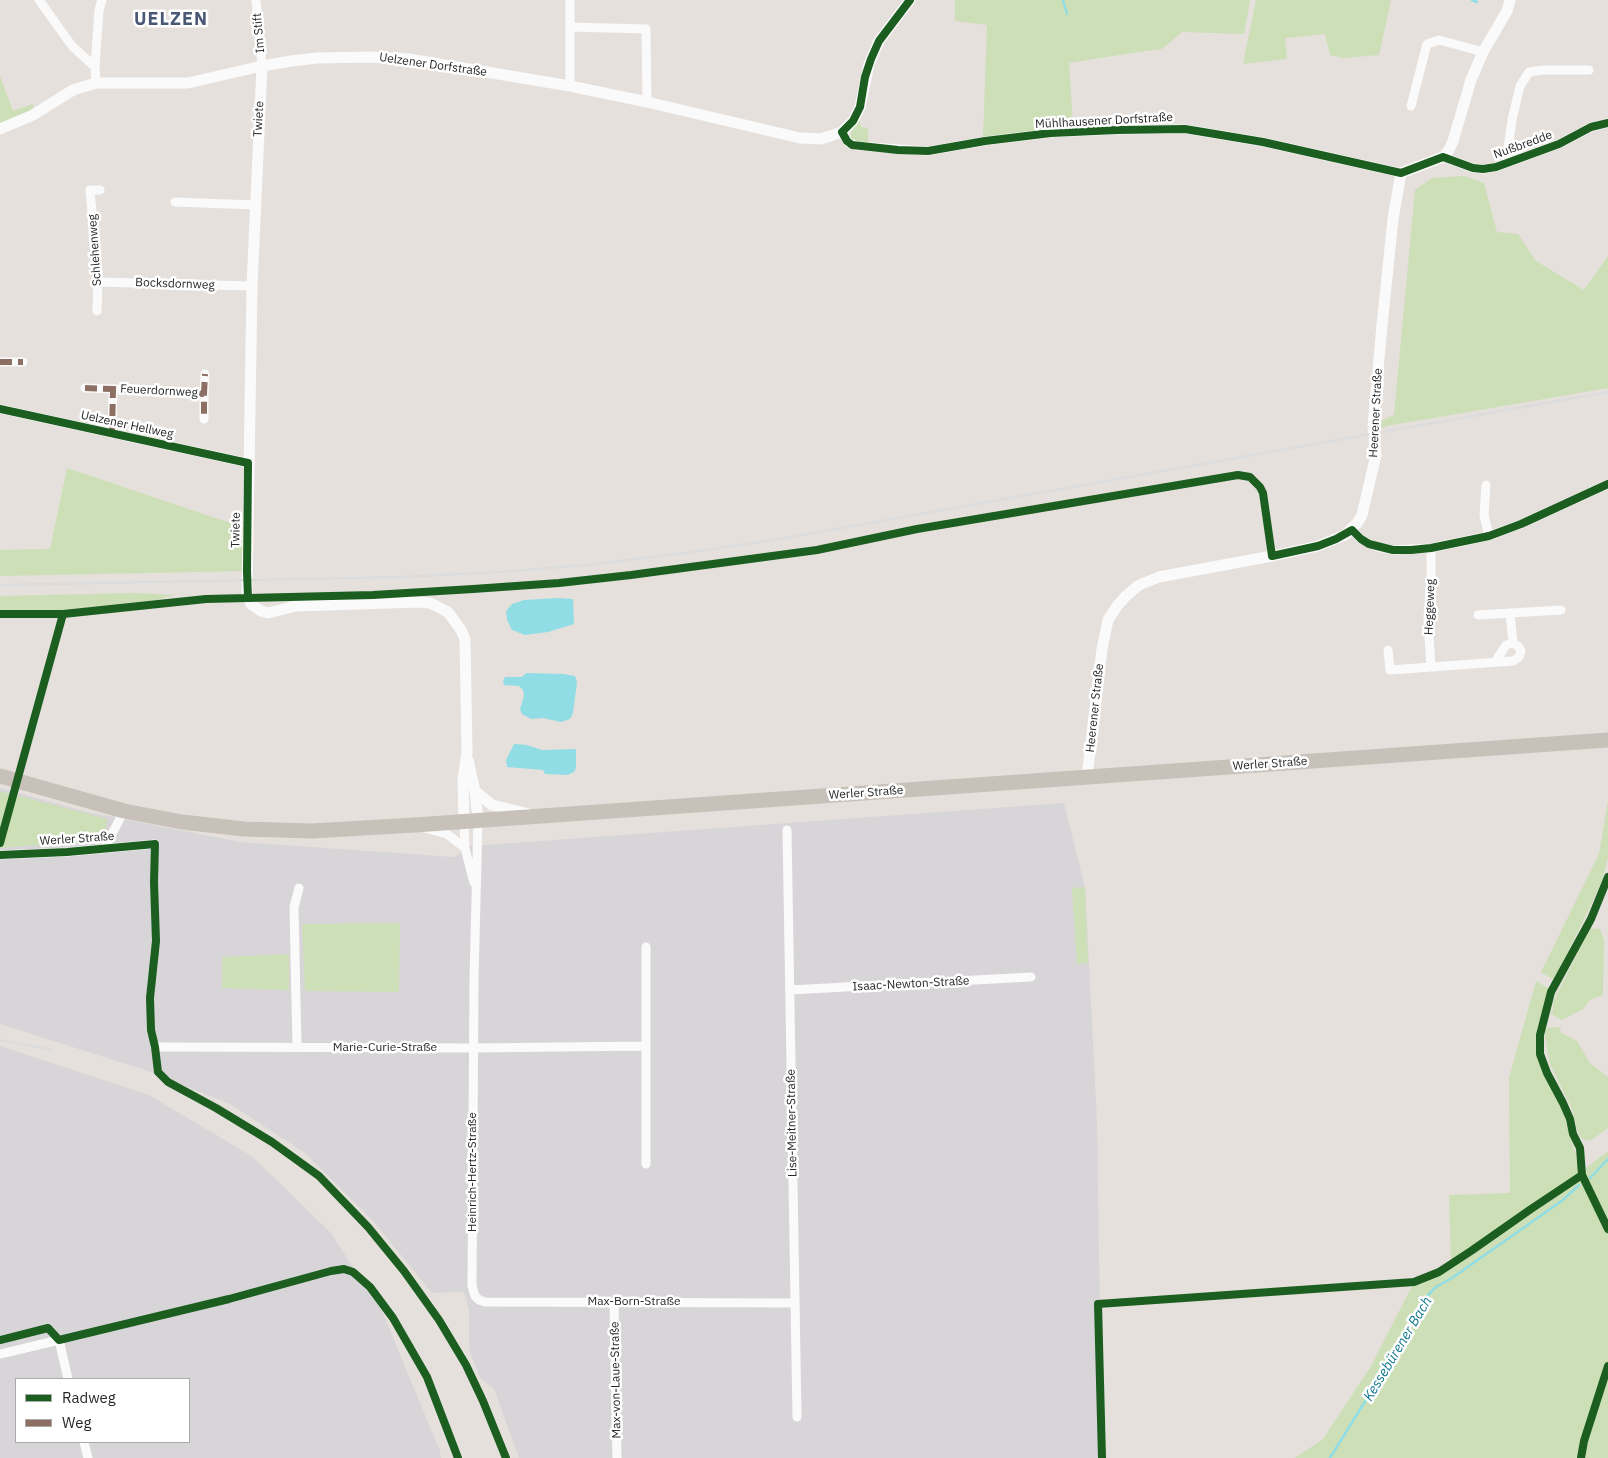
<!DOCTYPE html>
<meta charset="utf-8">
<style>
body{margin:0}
#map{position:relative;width:1608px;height:1458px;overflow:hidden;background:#e5e0dc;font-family:"IBM Plex Sans",sans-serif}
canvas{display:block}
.legend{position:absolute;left:15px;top:1378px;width:175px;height:65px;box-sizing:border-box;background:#fff;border:1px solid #a9a9a9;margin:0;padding:6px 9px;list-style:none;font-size:15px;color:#272727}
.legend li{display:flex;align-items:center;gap:10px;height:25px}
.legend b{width:25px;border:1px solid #a9a9a9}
</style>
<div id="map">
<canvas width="1608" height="1458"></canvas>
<ul class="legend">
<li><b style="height:6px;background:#1b5e20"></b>Radweg</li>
<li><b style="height:6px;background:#8d6e63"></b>Weg</li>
</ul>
</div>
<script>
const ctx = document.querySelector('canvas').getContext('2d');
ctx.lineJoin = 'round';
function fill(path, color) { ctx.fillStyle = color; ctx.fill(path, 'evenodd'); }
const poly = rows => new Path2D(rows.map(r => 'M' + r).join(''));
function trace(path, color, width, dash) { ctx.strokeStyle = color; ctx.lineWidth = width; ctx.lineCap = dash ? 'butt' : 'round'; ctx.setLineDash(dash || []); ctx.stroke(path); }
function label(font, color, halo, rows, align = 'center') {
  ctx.font = font + ' "IBM Plex Sans",sans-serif'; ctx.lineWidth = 5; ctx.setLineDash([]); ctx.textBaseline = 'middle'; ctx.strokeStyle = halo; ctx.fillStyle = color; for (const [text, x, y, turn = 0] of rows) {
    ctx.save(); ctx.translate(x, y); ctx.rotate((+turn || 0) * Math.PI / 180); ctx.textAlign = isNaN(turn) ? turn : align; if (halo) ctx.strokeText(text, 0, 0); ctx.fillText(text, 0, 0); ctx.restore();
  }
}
fill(poly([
 [0,788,87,812,240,842,454,857,471,846,1064,803,1085,887,1097,1120,1102,1458,519,1458,494,1389,480,1378,469,1349,469,1310,464,1292,432,1293,374,1222,305,1153,230,1104,145,1070,0,1024],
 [0,1046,149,1095,253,1157,330,1232,382,1311,440,1451,441,1458,0,1458],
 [16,1379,189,1379,189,1442,16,1442]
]), '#d8d5d8');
fill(poly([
 [955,0,1250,0,1244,34,1182,32,1162,49,1138,52,1069,63,1073,127,983,138,987,25,955,21],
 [1256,0,1391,0,1379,55,1344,58,1330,55,1325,34,1285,38,1287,59,1243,64],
 [0,76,13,111,33,104,33,115,0,129],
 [859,118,861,127,868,128,868,143,855,141,851,138,851,131],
 [1464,176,1484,183,1497,232,1518,234,1536,261,1584,290,1608,256,1608,388,1387,426,1377,430,1377,423,1394,415,1415,190,1432,178],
 [67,468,248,529,247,571,0,576,0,550,50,549],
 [136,593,174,595,157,600,60,610,0,611,0,596],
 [1608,780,1608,858,1602,880,1590,907,1554,980,1541,972,1599,854,1608,801],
 [0,791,107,819,106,831,98,840,0,848],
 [1085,887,1088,963,1077,964,1072,888],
 [400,923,399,992,305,991,302,924],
 [1590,928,1600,929,1604,940,1603,995,1590,1000,1583,1009,1562,1020,1560,1019,1551,1014,1551,1011,1553,1011,1553,1005,1552,1004],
 [289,954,289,990,222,988,222,957],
 [1536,981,1549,989,1538,1026,1536,1045,1540,1066,1560,1103,1582,1175,1586,1168,1608,1151,1608,1458,1295,1458,1323,1439,1371,1366,1414,1282,1439,1272,1451,1264,1449,1195,1510,1193,1509,1078],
 [1558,1027,1561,1028,1560,1032,1577,1041,1590,1063,1608,1077,1608,1128,1590,1141,1582,1139,1579,1136,1572,1109,1550,1064,1545,1037,1545,1031,1547,1028]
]), '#cddfb6');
fill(poly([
 [558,598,573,599,574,624,548,632,525,635,512,630,507,620,506,611,512,604,524,600],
 [526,673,564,674,575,676,577,682,573,713,570,719,561,722,543,718,531,719,522,714,520,709,524,696,523,690,519,686,504,685,503,681,505,677,522,677],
 [514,744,527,745,542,750,576,749,576,768,574,772,568,775,545,774,543,770,507,767,506,760]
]), '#91dde5');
trace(poly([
 [1063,0,1067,14],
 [1472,0,1477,2],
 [1590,1178,1608,1159],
 [1330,1458,1364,1403,1381,1380,1406,1330,1429,1294,1436,1287,1452,1278,1563,1200,1579,1185]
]), '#91dde5', 2.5);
trace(poly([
 [39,0,72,46,95,67],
 [256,0,262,66],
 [570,27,646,29,647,102],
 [96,83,95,67,99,10,102,0],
 [570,86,570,0],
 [1411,106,1427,44,1439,40,1483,52],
 [842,132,849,143,858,146,928,151,985,141,1051,133,1117,130,1185,129,1263,142,1401,173],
 [1443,157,1473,168,1483,169,1496,167,1559,144,1591,127,1608,123],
 [1506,163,1512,120,1520,86,1529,72,1543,70,1589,70],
 [175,202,255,205],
 [98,282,252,286],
 [97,311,98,282,90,190,100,190],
 [0,362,23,362],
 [85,388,113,389],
 [204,394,205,374],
 [0,409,248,463],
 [112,434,113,389,204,394,204,419],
 [1486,485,1484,515,1489,536],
 [1352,530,1361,539,1369,544,1378,547,1393,550,1431,548,1489,536,1521,524,1608,484],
 [1510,613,1513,643],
 [1478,615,1561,610],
 [1388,650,1390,670,1513,661,1519,657,1521,651,1518,646,1513,643],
 [1495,662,1506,645,1513,643],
 [1431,667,1428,621,1431,578,1431,548],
 [478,820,474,979,472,1286,475,1296,479,1300,485,1302,795,1303],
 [464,821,465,848,474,883],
 [421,827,447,834,465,848],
 [787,830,797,1417],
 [104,849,124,811],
 [0,855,67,852,155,844],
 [646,947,646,1164],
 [790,990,1031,977],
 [155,1047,474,1048,646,1046],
 [297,1047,294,907,299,888],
 [614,1302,617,1458],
 [0,1354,59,1340,68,1379],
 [84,1442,88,1458]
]), '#fbfafa', 9);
trace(poly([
 [262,66,252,286,247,592,251,604,261,611,268,613,296,606,419,602,430,603,448,612,461,630,465,639,467,752,463,779,464,821],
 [0,129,33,115,73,90,96,83,188,83,262,66,291,61,317,58,371,57,409,59,570,86,647,102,800,138,821,139,842,132,853,121,860,107,869,64,879,41,910,0],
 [468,760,475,791,478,820],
 [1087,777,1102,649,1108,620,1117,606,1126,596,1139,585,1159,577,1272,556,1318,546,1345,535,1358,522,1362,515,1376,455,1373,426,1382,325,1393,219,1401,173,1443,157,1449,150,1453,141,1471,80,1483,52,1507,11,1510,0],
 [475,791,492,805,529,814]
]), '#fbfafa', 11);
trace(poly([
 [0,776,124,811,182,822,244,829,312,831,415,825,1608,740]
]), '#c7c1b9', 15);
trace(poly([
 [0,585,402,577,500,572,587,565,685,553,774,540,1608,392],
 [0,1040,53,1050]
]), '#dcdcdc', 2.5);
trace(poly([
 [0,362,23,362],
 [85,388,113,389],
 [204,394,205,374],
 [112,434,113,389,204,394,204,419]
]), '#8d6e63', 6, [12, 6]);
trace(poly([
 [910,0,879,41,871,59,865,77,860,107,853,121,842,132,847,141,852,145,898,150,928,151,985,141,1051,133,1117,130,1185,129,1263,142,1401,173,1443,157,1473,168,1483,169,1496,167,1559,144,1591,127,1608,123],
 [0,409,248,463,247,571,248,598],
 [0,614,63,614,206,599,373,595,473,589,559,583,631,575,817,550,917,529,1238,475,1250,477,1260,487,1263,493,1272,556,1318,546,1336,539,1352,530,1361,539,1369,544,1393,550,1411,550,1431,548,1489,536,1521,524,1608,484],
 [0,843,63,614],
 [0,855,67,852,155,844,154,882,156,941,150,998,151,1030,155,1047,158,1072,168,1082,216,1108,272,1142,319,1176,368,1227,404,1271,439,1320,466,1365,483,1401,506,1458],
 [1608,877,1591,919,1551,992,1540,1035,1540,1054,1547,1073,1563,1103,1570,1119,1573,1134,1580,1148,1582,1175,1608,1229],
 [0,1340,48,1328,59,1340,229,1299,331,1271,344,1269,353,1272,370,1287,393,1318,427,1377,458,1458],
 [1102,1458,1098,1304,1414,1282,1439,1272,1471,1251,1531,1209,1582,1175],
 [1581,1458,1584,1441,1608,1366]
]), '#1b5e20', 8);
label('12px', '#272727', '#fff', [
 ["Im Stift",259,33,-95],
 ["Uelzener Dorfstraße",433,65,8],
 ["Twiete",259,119,-87],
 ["Mühlhausener Dorfstraße",1104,121,-3],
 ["Nußbredde",1523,145,-20],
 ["Schlehenweg",95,250,-94],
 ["Bocksdornweg",175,284,2],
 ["Feuerdornweg",159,391,3],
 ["Heerener Straße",1376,413,-87],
 ["Uelzener Hellweg",127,425,12],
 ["Twiete",236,530,-89],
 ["Heggeweg",1430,607,-88],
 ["Heerener Straße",1095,708,-84],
 ["Werler Straße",1270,764,-4],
 ["Werler Straße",866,793,-4],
 ["Werler Straße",77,839,-4],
 ["Isaac-Newton-Straße",911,984,-3],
 ["Marie-Curie-Straße",385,1048],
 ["Lise-Meitner-Straße",792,1123,-91],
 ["Heinrich-Hertz-Straße",473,1172,-90],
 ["Max-Born-Straße",634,1302],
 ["Max-von-Laue-Straße",616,1380,-91]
]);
label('italic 14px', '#12788f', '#fff', [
 ["Kessebürener Bach",1398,1349,-59]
]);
ctx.letterSpacing = '1px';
label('bold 18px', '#495875', '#fff', [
 ["UELZEN",171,20]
]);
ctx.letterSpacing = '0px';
</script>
